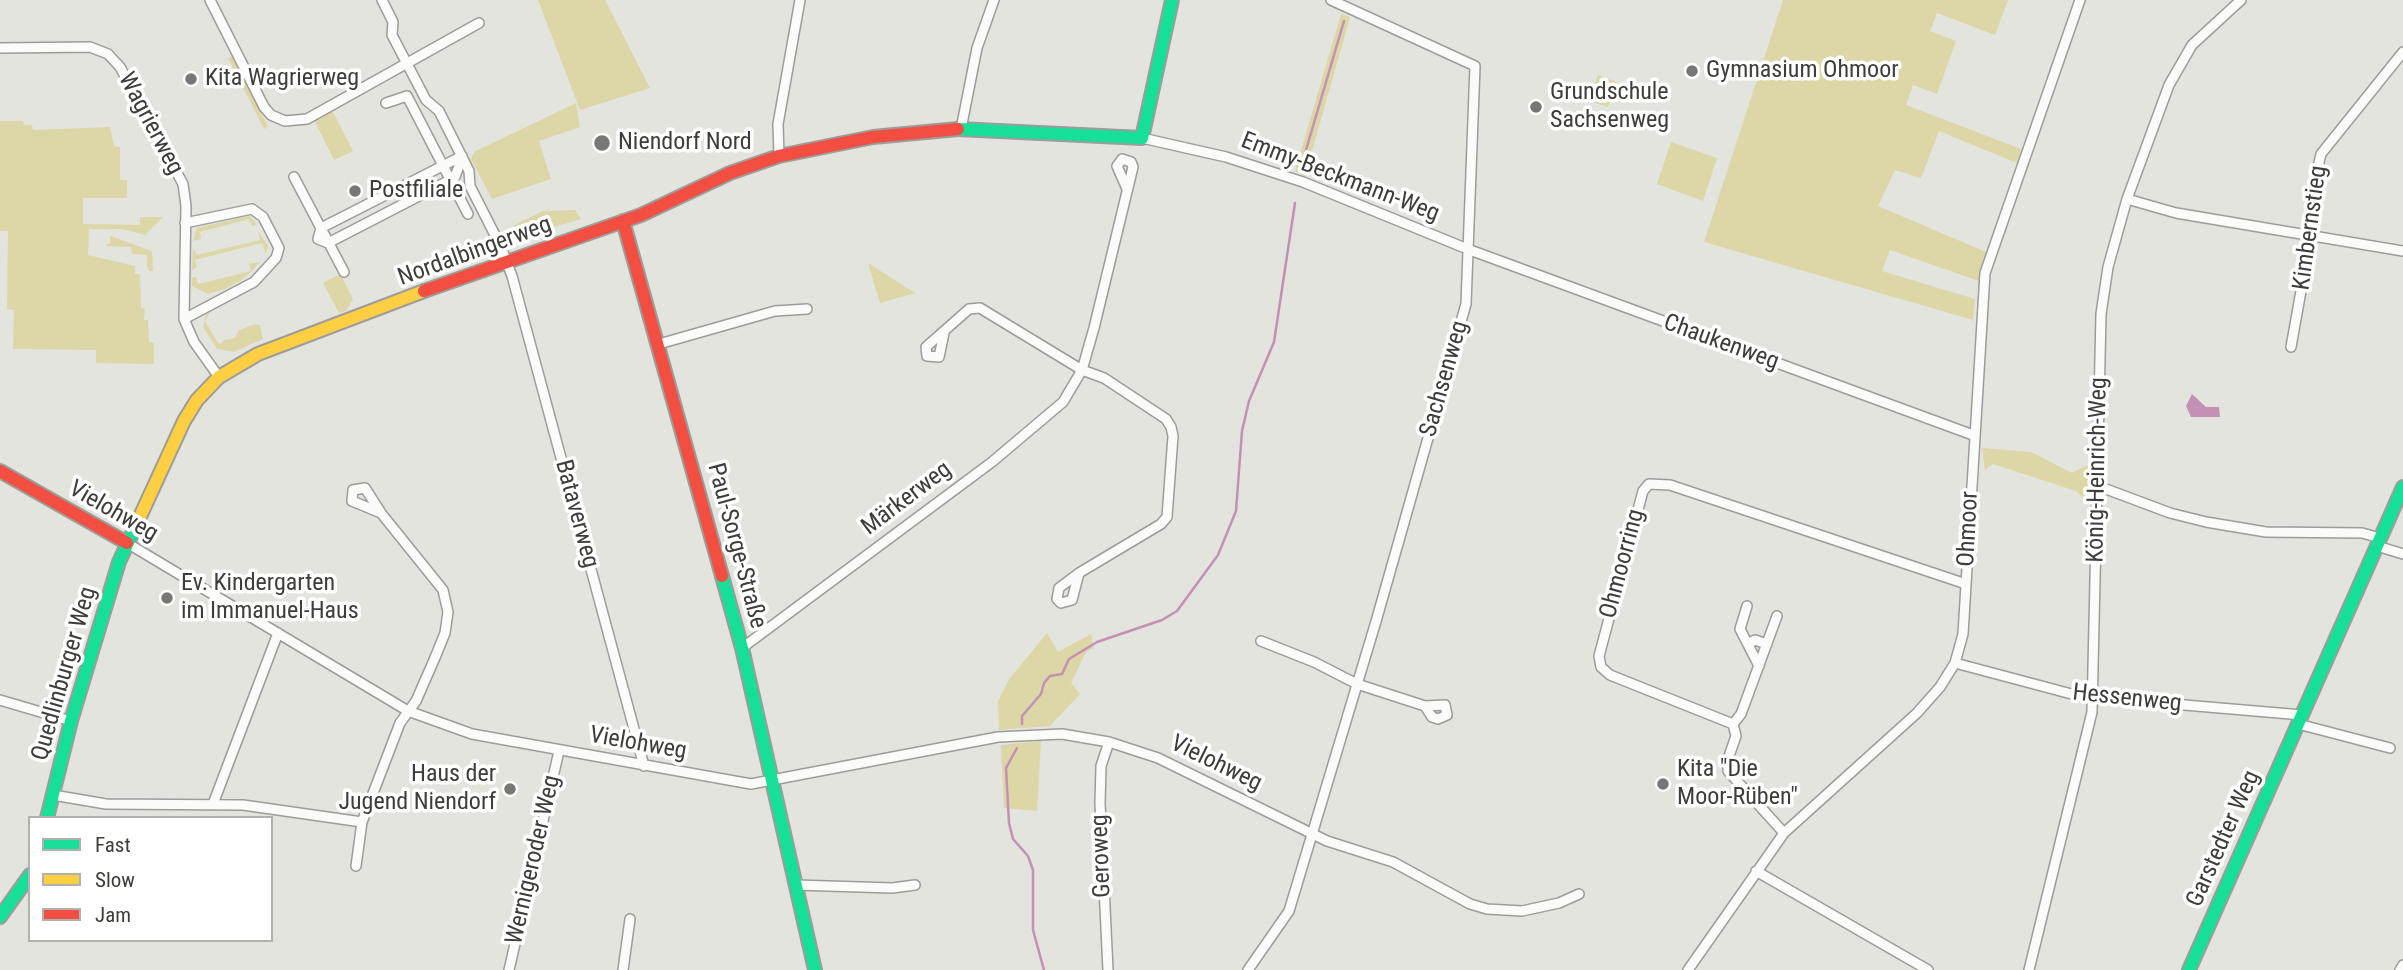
<!DOCTYPE html>
<meta charset="utf-8">
<style>
body{margin:0}
#map{position:relative;width:2403px;height:970px;overflow:hidden;background:#e4e4df;font-family:"Roboto Condensed",sans-serif}
canvas{display:block}
.legend{position:absolute;left:28px;top:816px;width:245px;height:126px;box-sizing:border-box;background:#fff;border:2px solid #b2b1b0;margin:0;padding:9px 12px;list-style:none;font-size:21px;color:#3e3d39}
.legend li{display:flex;align-items:center;gap:14px;height:35px}
.legend b{width:35px;border:2px solid #b2b1b0}
</style>
<div id="map">
<canvas width="2403" height="970"></canvas>
<ul class="legend">
<li><b style="height:9px;background:#16e098"></b>Fast</li>
<li><b style="height:9px;background:#ffcf43"></b>Slow</li>
<li><b style="height:9px;background:#f24e42"></b>Jam</li>
</ul>
</div>
<script>
const ctx = document.querySelector('canvas').getContext('2d');
ctx.lineJoin = 'round';
function fill(path, color) { ctx.fillStyle = color; ctx.fill(path, 'evenodd'); }
const poly = rows => new Path2D(rows.map(r => 'M' + r).join(''));
function trace(path, color, width, dash) { ctx.strokeStyle = color; ctx.lineWidth = width; ctx.lineCap = dash ? 'butt' : 'round'; ctx.setLineDash(dash || []); ctx.stroke(path); }
function label(font, color, halo, rows, align = 'center') {
  ctx.font = font + ' "Roboto Condensed",sans-serif'; ctx.lineWidth = 7; ctx.setLineDash([]); ctx.textBaseline = 'middle'; ctx.strokeStyle = halo; ctx.fillStyle = color; for (const [text, x, y, turn = 0] of rows) {
    ctx.save(); ctx.translate(x, y); ctx.rotate((+turn || 0) * Math.PI / 180); ctx.textAlign = isNaN(turn) ? turn : align; if (halo) ctx.strokeText(text, 0, 0); ctx.fillText(text, 0, 0); ctx.restore();
  }
}
fill(poly([
 [538,0,605,0,650,88,580,110],
 [1783,0,2008,0,1995,35,1937,13,1930,31,1956,41,1937,94,1913,85,1906,105,2021,149,2017,163,1939,131,1921,178,1895,170,1878,206,1986,252,1979,281,1890,250,1882,271,1975,299,1973,320,1704,242],
 [1341,14,1350,17,1305,176,1295,171],
 [233,56,267,125,266,128,264,129,228,58],
 [1598,75,1617,82,1608,107,1589,101],
 [576,103,580,127,539,141,551,179,492,199,471,159,474,152],
 [332,110,353,151,334,160,314,120],
 [0,121,23,121,24,125,32,125,33,130,110,127,114,146,120,147,120,180,127,180,127,198,83,198,83,224,140,225,140,217,163,217,145,235,122,229,89,229,88,255,135,266,135,274,140,274,141,308,145,309,144,320,148,320,149,342,154,343,154,364,96,363,96,350,13,349,14,310,7,309,8,231,0,231],
 [1671,142,1717,158,1703,201,1657,184],
 [575,210,581,219,534,233,532,231,519,235,514,225,543,211],
 [249,216,257,224,252,226,249,219,200,232,201,239,193,241,197,228],
 [258,231,268,246,266,254,262,243,195,260,197,267,192,270,193,248,197,255,260,240],
 [110,236,152,251,153,271,149,271,147,266,147,255,132,254,131,247,105,246,110,243],
 [260,262,251,272,240,281,225,289,208,294,192,286,192,277,196,277,198,284,251,271,249,264],
 [868,263,915,293,880,303],
 [340,274,353,299,346,311,339,313,323,283],
 [210,312,205,321,218,343,221,344,224,340,235,338,239,330,255,324,260,325,263,339,234,352,217,349,203,327,206,314],
 [1982,448,2031,452,2072,473,2089,464,2087,501,2076,491,1993,464,1985,470],
 [1047,633,1058,652,1091,634,1094,648,1086,652,1071,683,1080,694,1050,726,999,730,998,701,1010,678],
 [1041,741,1037,811,1004,808,1001,745]
]), '#ddd6a6');
fill(poly([
 [2192,394,2206,407,2219,407,2220,417,2191,417,2186,406]
]), '#c490b5');
trace(poly([
 [1301,167,1344,21],
 [1022,724,1022,716,1041,694,1044,683,1050,676,1062,674,1069,659,1097,642,1162,620,1177,611,1218,555,1236,511,1242,431,1249,401,1274,342,1295,203],
 [1017,748,1006,768,1009,823,1013,839,1028,856,1033,870,1033,930,1044,970]
]), '#c490b5', 2.5);
const street = poly([
 [210,0,264,107,271,115,285,121,307,119,479,23],
 [382,0,393,22,392,35,426,100,439,111,469,171,470,186,501,247,512,276,644,766],
 [0,48,90,47,108,54,120,67,183,184,186,206,184,319,194,342,219,377],
 [386,103,407,96,468,214],
 [961,129,977,48,994,0],
 [1142,138,1226,157,1303,182,1470,250,1973,435],
 [779,156,778,124,800,0],
 [459,166,455,177,450,180,328,243,318,239,321,228,462,156],
 [294,177,344,272],
 [2127,199,2176,213,2403,251],
 [184,319,254,282,276,258,279,248,263,217,252,209,185,223],
 [944,333,939,357,927,356,926,347,969,309,980,308,1082,370,1104,378,1166,419,1171,427,1173,436,1167,517,1161,524,1079,573,1072,600,1061,603,1057,599,1059,588,1079,573],
 [659,344,775,311,807,309],
 [2291,347,2311,235,2317,171,2321,154,2403,52],
 [2098,486,2170,513,2206,522,2266,532,2362,533,2380,538],
 [127,543,408,711,472,734,751,784,998,737,1062,734,1109,742,1158,758,1327,841,1393,862,1470,904,1487,909,1522,911,1559,903,1579,894],
 [2377,546,2403,554],
 [1747,606,1740,629,1759,666],
 [1261,641,1314,662,1357,684,1425,706,1432,717,1438,719,1447,715,1445,705,1425,706],
 [1748,644,1755,640,1767,644],
 [742,648,992,462,1063,402,1082,370,1094,328,1133,167,1131,162,1122,159,1117,166,1127,189],
 [1955,663,2079,696,2302,715],
 [0,700,71,721],
 [1733,724,1741,714,1777,616],
 [2298,724,2390,748],
 [53,795,106,804,243,805,362,822],
 [213,804,278,633],
 [1784,833,1728,771,1728,759,1736,736,1733,724,1610,675,1601,667,1599,656,1643,491,1649,484,1670,485,1966,584],
 [356,866,362,822,400,723,416,701,434,660,445,633,448,612,443,590,381,513,365,488,353,490,352,501,381,513],
 [1756,871,1928,970],
 [796,885,892,888,915,885],
 [509,970,559,751],
 [623,970,630,919],
 [1108,970,1100,803,1101,766,1109,742],
 [1248,970,1289,911,1377,618,1466,304,1475,66,1331,0],
 [1688,970,1784,833,1917,713,1940,687,1955,663,1963,634,1985,273,2080,0],
 [2029,970,2092,712,2101,314,2108,267,2127,199,2169,85,2192,45,2241,0],
 [2400,970,2403,965]
]);
const fast = poly([
 [958,129,1142,138,1172,0],
 [722,576,742,648,815,970],
 [47,818,71,721,119,562,138,521],
 [0,917,30,875],
 [2189,970,2403,487]
]);
const slow = poly([
 [138,521,184,421,197,400,219,377,258,354,424,291]
]);
const jam = poly([
 [623,221,722,576],
 [424,291,641,215,730,173,779,156,873,137,958,129],
 [0,471,127,543]
]);
trace(street, '#9c9c99', 12);
trace(fast, '#9c9c99', 16);
trace(slow, '#9c9c99', 16);
trace(jam, '#9c9c99', 16);
trace(street, '#fbfbfa', 9);
trace(fast, '#16e098', 12);
trace(slow, '#ffcf43', 12);
trace(jam, '#f24e42', 12);
for (const [x, y, r, color] of [
 [1692,71,7,"#787773"],
 [191,79,7,"#787773"],
 [1536,107,7,"#787773"],
 [602,143,9,"#787773"],
 [355,191,7,"#787773"],
 [167,598,7,"#787773"],
 [1663,784,7,"#787773"],
 [510,789,7,"#787773"]
]) { const dot = new Path2D(); dot.arc(x, y, r, 0, 2 * Math.PI); ctx.fillStyle = color; ctx.fill(dot); trace(dot, '#fff', 2.5); }
label('24px', '#3e3d39', '#fff', [
 ["Gymnasium Ohmoor",1706,71],
 ["Kita Wagrierweg",205,79],
 ["Grundschule",1550,93],
 ["Sachsenweg",1550,121],
 ["Niendorf Nord",618,143],
 ["Postfiliale",369,191],
 ["Ev. Kindergarten",181,584],
 ["im Immanuel-Haus",181,612],
 ["Kita \"Die",1677,770],
 ["Moor-Rüben\"",1677,798],
 ["Haus der",496,775,"right"],
 ["Jugend Niendorf",496,803,"right"]
], 'left');
label('24px', '#3e3d39', '#fff', [
 ["Wagrierweg",150,124,62],
 ["Emmy-Beckmann-Weg",1340,178,21],
 ["Kimbernstieg",2311,228,-82],
 ["Nordalbingerweg",475,252,-20],
 ["Chaukenweg",1721,343,20],
 ["Sachsenweg",1445,379,-74],
 ["König-Heinrich-Weg",2098,470,-89],
 ["Märkerweg",907,499,-37],
 ["Vielohweg",113,512,30],
 ["Bataverweg",576,514,75],
 ["Ohmoor",1969,529,-87],
 ["Paul-Sorge-Straße",736,546,75],
 ["Ohmoorring",1623,564,-75],
 ["Quedlinburger Weg",65,674,-74],
 ["Hessenweg",2127,699,6],
 ["Vielohweg",638,744,10],
 ["Vielohweg",1216,764,26],
 ["Garstedter Weg",2224,839,-66],
 ["Geroweg",1102,856,-92],
 ["Wernigeroder Weg",534,860,-77]
]);
</script>
